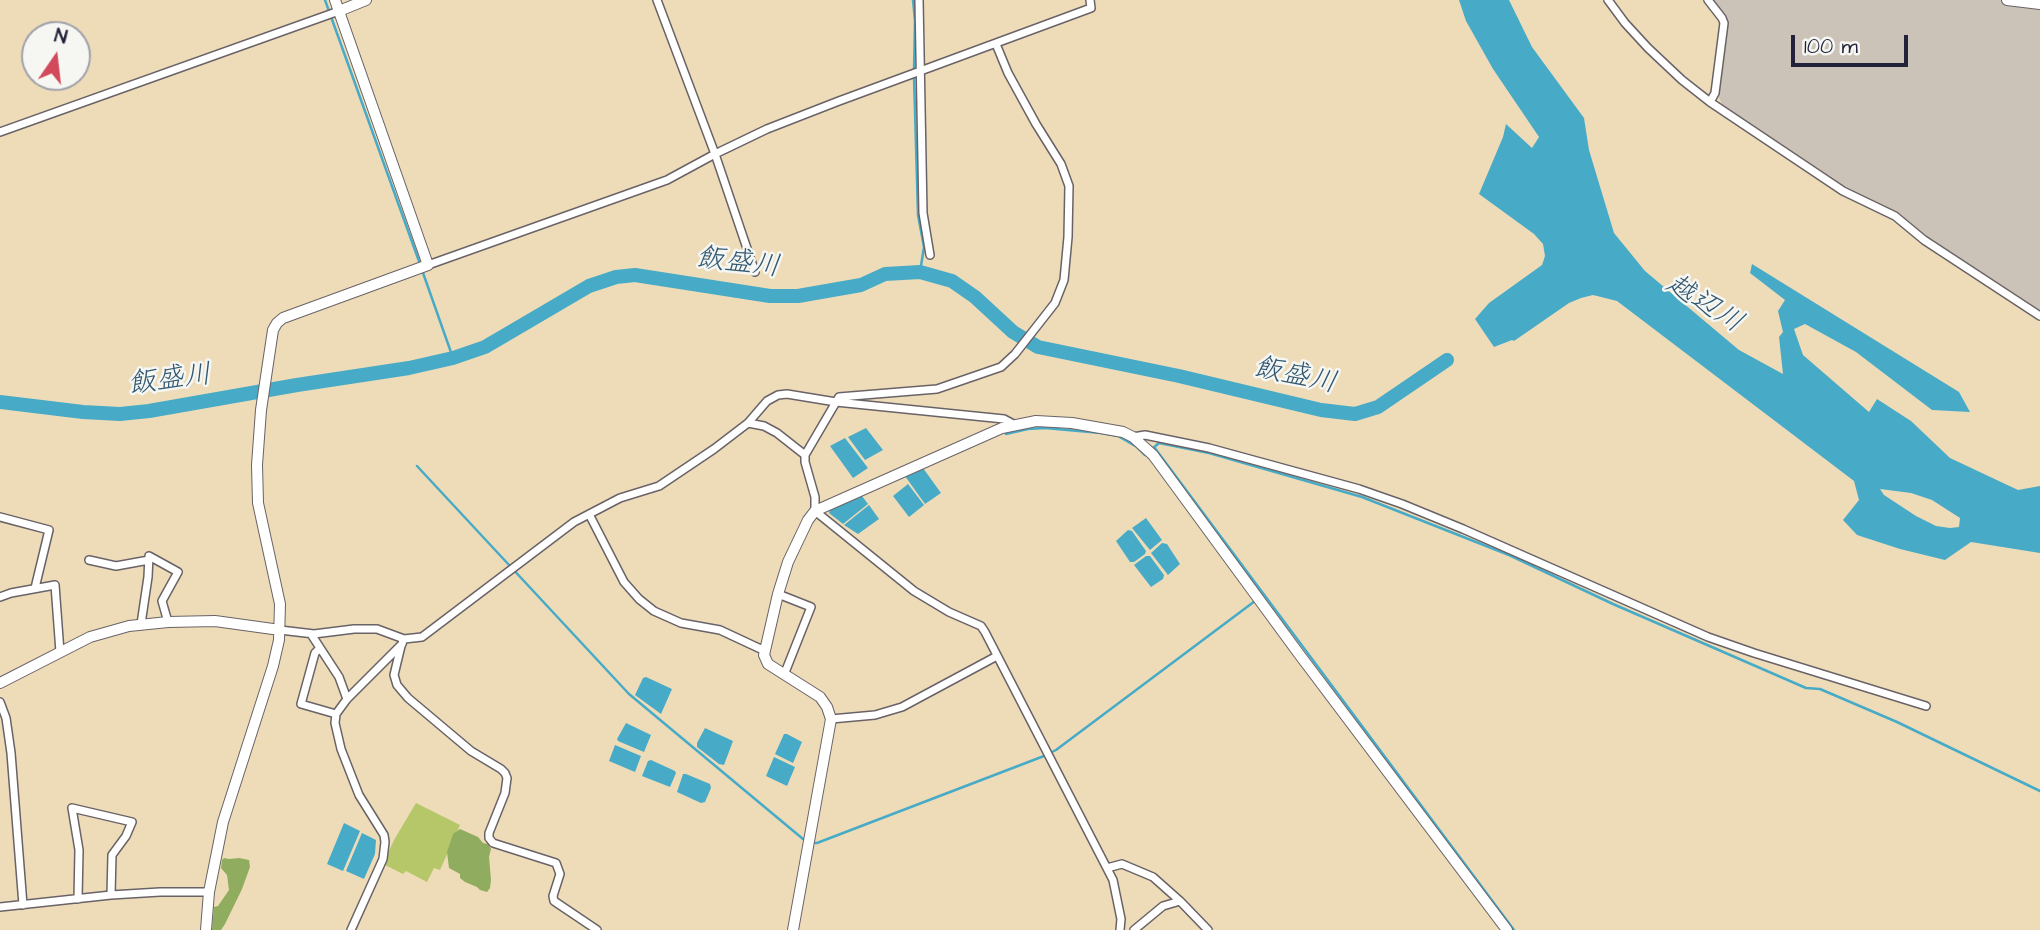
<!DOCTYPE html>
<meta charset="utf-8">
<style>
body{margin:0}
#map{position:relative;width:2040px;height:930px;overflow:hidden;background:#eedcb9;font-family:"Architects Daughter",sans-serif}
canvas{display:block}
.north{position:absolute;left:21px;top:21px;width:70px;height:70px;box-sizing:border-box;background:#f6f6f2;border:2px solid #a1a1a9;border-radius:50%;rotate:14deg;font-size:19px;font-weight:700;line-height:28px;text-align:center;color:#22223b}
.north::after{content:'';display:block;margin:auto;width:24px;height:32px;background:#d1495b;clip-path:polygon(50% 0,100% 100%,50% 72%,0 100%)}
.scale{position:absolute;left:1791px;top:35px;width:117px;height:32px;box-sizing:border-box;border:4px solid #22223b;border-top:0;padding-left:9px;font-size:21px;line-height:24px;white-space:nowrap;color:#22223b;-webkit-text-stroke:5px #f6f6f2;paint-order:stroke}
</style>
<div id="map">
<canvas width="2040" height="930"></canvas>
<div class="north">N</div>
<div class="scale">100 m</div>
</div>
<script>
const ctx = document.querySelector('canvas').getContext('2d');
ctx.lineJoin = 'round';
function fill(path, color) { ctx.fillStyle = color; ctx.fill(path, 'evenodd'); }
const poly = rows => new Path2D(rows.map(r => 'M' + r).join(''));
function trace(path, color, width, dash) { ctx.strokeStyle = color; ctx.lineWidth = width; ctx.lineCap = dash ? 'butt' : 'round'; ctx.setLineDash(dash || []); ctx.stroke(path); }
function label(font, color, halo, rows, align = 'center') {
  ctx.font = font + ' "Architects Daughter","Klee One",sans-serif'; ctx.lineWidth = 5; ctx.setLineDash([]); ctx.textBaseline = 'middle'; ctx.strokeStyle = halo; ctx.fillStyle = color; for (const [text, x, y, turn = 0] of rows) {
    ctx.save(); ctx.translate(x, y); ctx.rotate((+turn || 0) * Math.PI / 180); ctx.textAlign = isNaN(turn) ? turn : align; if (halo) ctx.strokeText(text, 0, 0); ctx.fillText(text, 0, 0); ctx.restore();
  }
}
fill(poly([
 [1714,0,2040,0,2040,310,1927,236,1898,212,1845,186,1722,104,1719,98,1728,22,1726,16]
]), '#cbc3b8');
fill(poly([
 [416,803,460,825,440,870,434,868,427,882,406,871,403,874,383,864,394,840]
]), '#b6c76a');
fill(poly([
 [460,829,478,837,483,843,488,844,491,849,489,857,491,880,490,888,487,892,480,890,477,887,465,882,460,878,460,874,449,868,447,852,453,834],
 [224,858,229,859,239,858,249,860,250,867,242,889,225,924,221,930,212,930,214,907,218,906,229,890,227,875,221,868,222,860]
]), '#90ac5e');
fill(poly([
 [1459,0,1509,0,1532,47,1584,118,1589,150,1614,233,1645,271,1739,350,1783,374,1779,337,1783,332,1778,311,1785,300,1750,273,1752,264,1959,392,1970,412,1932,410,1856,352,1805,324,1794,329,1803,355,1869,412,1877,399,1911,421,1950,458,2018,490,2040,486,2040,553,1971,542,1945,560,1900,549,1857,535,1843,520,1859,500,1854,481,1617,301,1593,295,1581,298,1569,303,1514,341,1512,340,1494,347,1475,319,1489,303,1542,265,1545,256,1543,244,1534,234,1479,194,1503,137,1506,124,1532,148,1539,137,1493,69,1466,21],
 [1880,489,1911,493,1932,500,1960,518,1959,527,1950,528,1936,526,1916,516,1884,495],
 [866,428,883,450,865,460,848,437],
 [845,438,868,468,853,478,830,446],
 [923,468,941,493,925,504,905,476],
 [908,484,924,505,909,517,893,496],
 [862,496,868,504,843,524,829,513,830,510],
 [869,505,879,519,858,534,844,525],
 [1146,518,1162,540,1150,550,1132,528],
 [1128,530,1132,531,1146,551,1145,554,1134,562,1130,562,1116,541],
 [1162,543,1167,544,1180,564,1168,575,1151,553],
 [1146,556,1150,556,1164,575,1163,579,1151,587,1134,565],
 [646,677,672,689,661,714,635,695,643,678],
 [626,723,651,735,644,752,618,741,617,739],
 [705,728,733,741,724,765,719,764,697,747,697,743],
 [784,734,787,734,802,742,793,763,775,754],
 [615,745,641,756,635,772,609,761],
 [774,757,795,767,787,786,766,776],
 [651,760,675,771,676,773,670,787,642,776,648,761],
 [683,774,686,774,710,784,711,788,705,802,701,803,677,792],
 [344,823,360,831,343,871,327,864],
 [362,833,376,840,375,854,364,879,346,871]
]), '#47abc7');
trace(poly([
 [325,0,420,264],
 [913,0,915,21,914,70],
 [914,77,918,215,924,247,920,272],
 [422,270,453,358],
 [1006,434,1028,429,1045,428,1101,433,1118,436,1137,447,1145,455,1147,453],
 [1154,447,1514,930],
 [1152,449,1159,443,1209,453,1362,497,1509,555,1613,604,1806,688,1820,689,1897,722,2040,791],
 [417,466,629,694,803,839,810,843,817,843,1044,756,1056,750,1255,601]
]), '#47abc7', 2.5);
trace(poly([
 [0,402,83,412,120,414,149,411,297,385,409,368,453,358,485,347,589,286,616,277,635,275,770,296,798,296,861,285,885,274,920,272,952,281,975,297,1013,332,1038,347,1179,376,1321,410,1355,414,1378,407,1447,360]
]), '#47abc7', 14);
const street = poly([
 [657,0,715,154,755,272],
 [919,0,923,213,930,255],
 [1608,0,1625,23,1648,48,1682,80,1710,102,1843,191,1895,216,1924,240,2040,316],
 [1708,0,1722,18,1724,23,1715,93,1710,102],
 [996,44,1008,73,1036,124,1061,164,1069,186,1068,237,1064,280,1055,303,1015,354,1001,367,937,389,839,397,805,455,805,462,815,497,815,511,914,591,949,612,981,626,985,632,1113,880,1121,919,1120,930],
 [0,132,339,11],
 [428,265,667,180,715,154,767,129,839,101,1091,8,1090,0],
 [748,423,764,426,777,433,805,455],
 [1133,437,1145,435,1209,448,1359,489,1402,504,1463,529,1708,637,1754,653,1926,706],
 [589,514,624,582,639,599,654,611,681,623,720,630,765,651],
 [0,517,49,530,35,588],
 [89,560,116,566,149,560],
 [778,594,811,607,784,675],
 [0,597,11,593,55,585,60,652],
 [141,624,148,577,149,556,178,572,162,601,168,622],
 [280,630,314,634,354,629,377,629,404,639,422,637,574,522,620,498,659,486,714,449,748,423,767,401,778,395,787,394,836,402,1004,419,1015,425],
 [311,634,339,677,347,699],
 [404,639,401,646,394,675,397,685,408,698,471,751,501,769,505,773,507,778,505,793,489,833,489,838,493,843,556,863,560,874,553,896,554,901,597,930],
 [320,648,315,653,301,704,336,714],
 [0,702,6,718,11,753,23,905],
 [831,719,875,715,902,707,997,656],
 [1107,868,1122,864,1153,877,1180,901,1208,930],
 [78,899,79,850,72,808,132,822,126,836,112,855,111,895],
 [0,907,111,895,160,892,209,892],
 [351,930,383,859,385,842,384,835,359,795,341,749,335,723,336,714,347,699,400,646],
 [1134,930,1163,906,1180,901]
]);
const secondary = poly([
 [2007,0,2040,4],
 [339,11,366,0],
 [0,683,90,637,129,626,168,622,215,621,280,630],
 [206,930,209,892,223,822,273,666,279,640,280,604,258,503,257,465,261,410,273,330,277,323,283,318,428,265,335,0],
 [793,930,831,719,827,707,820,697,768,664,764,655,778,594,788,562,808,520,815,511,1002,428,1036,421,1072,423,1123,432,1133,437,1153,455,1299,654,1507,930]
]);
trace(street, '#696367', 10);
trace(secondary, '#696367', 12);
trace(street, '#fff', 7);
trace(secondary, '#fff', 10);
label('italic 28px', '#315973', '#f6f6f2', [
 ["飯盛川",738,264,7],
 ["越辺川",1704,305,32],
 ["飯盛川",1295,377,12],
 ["飯盛川",170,381,-7]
]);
</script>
